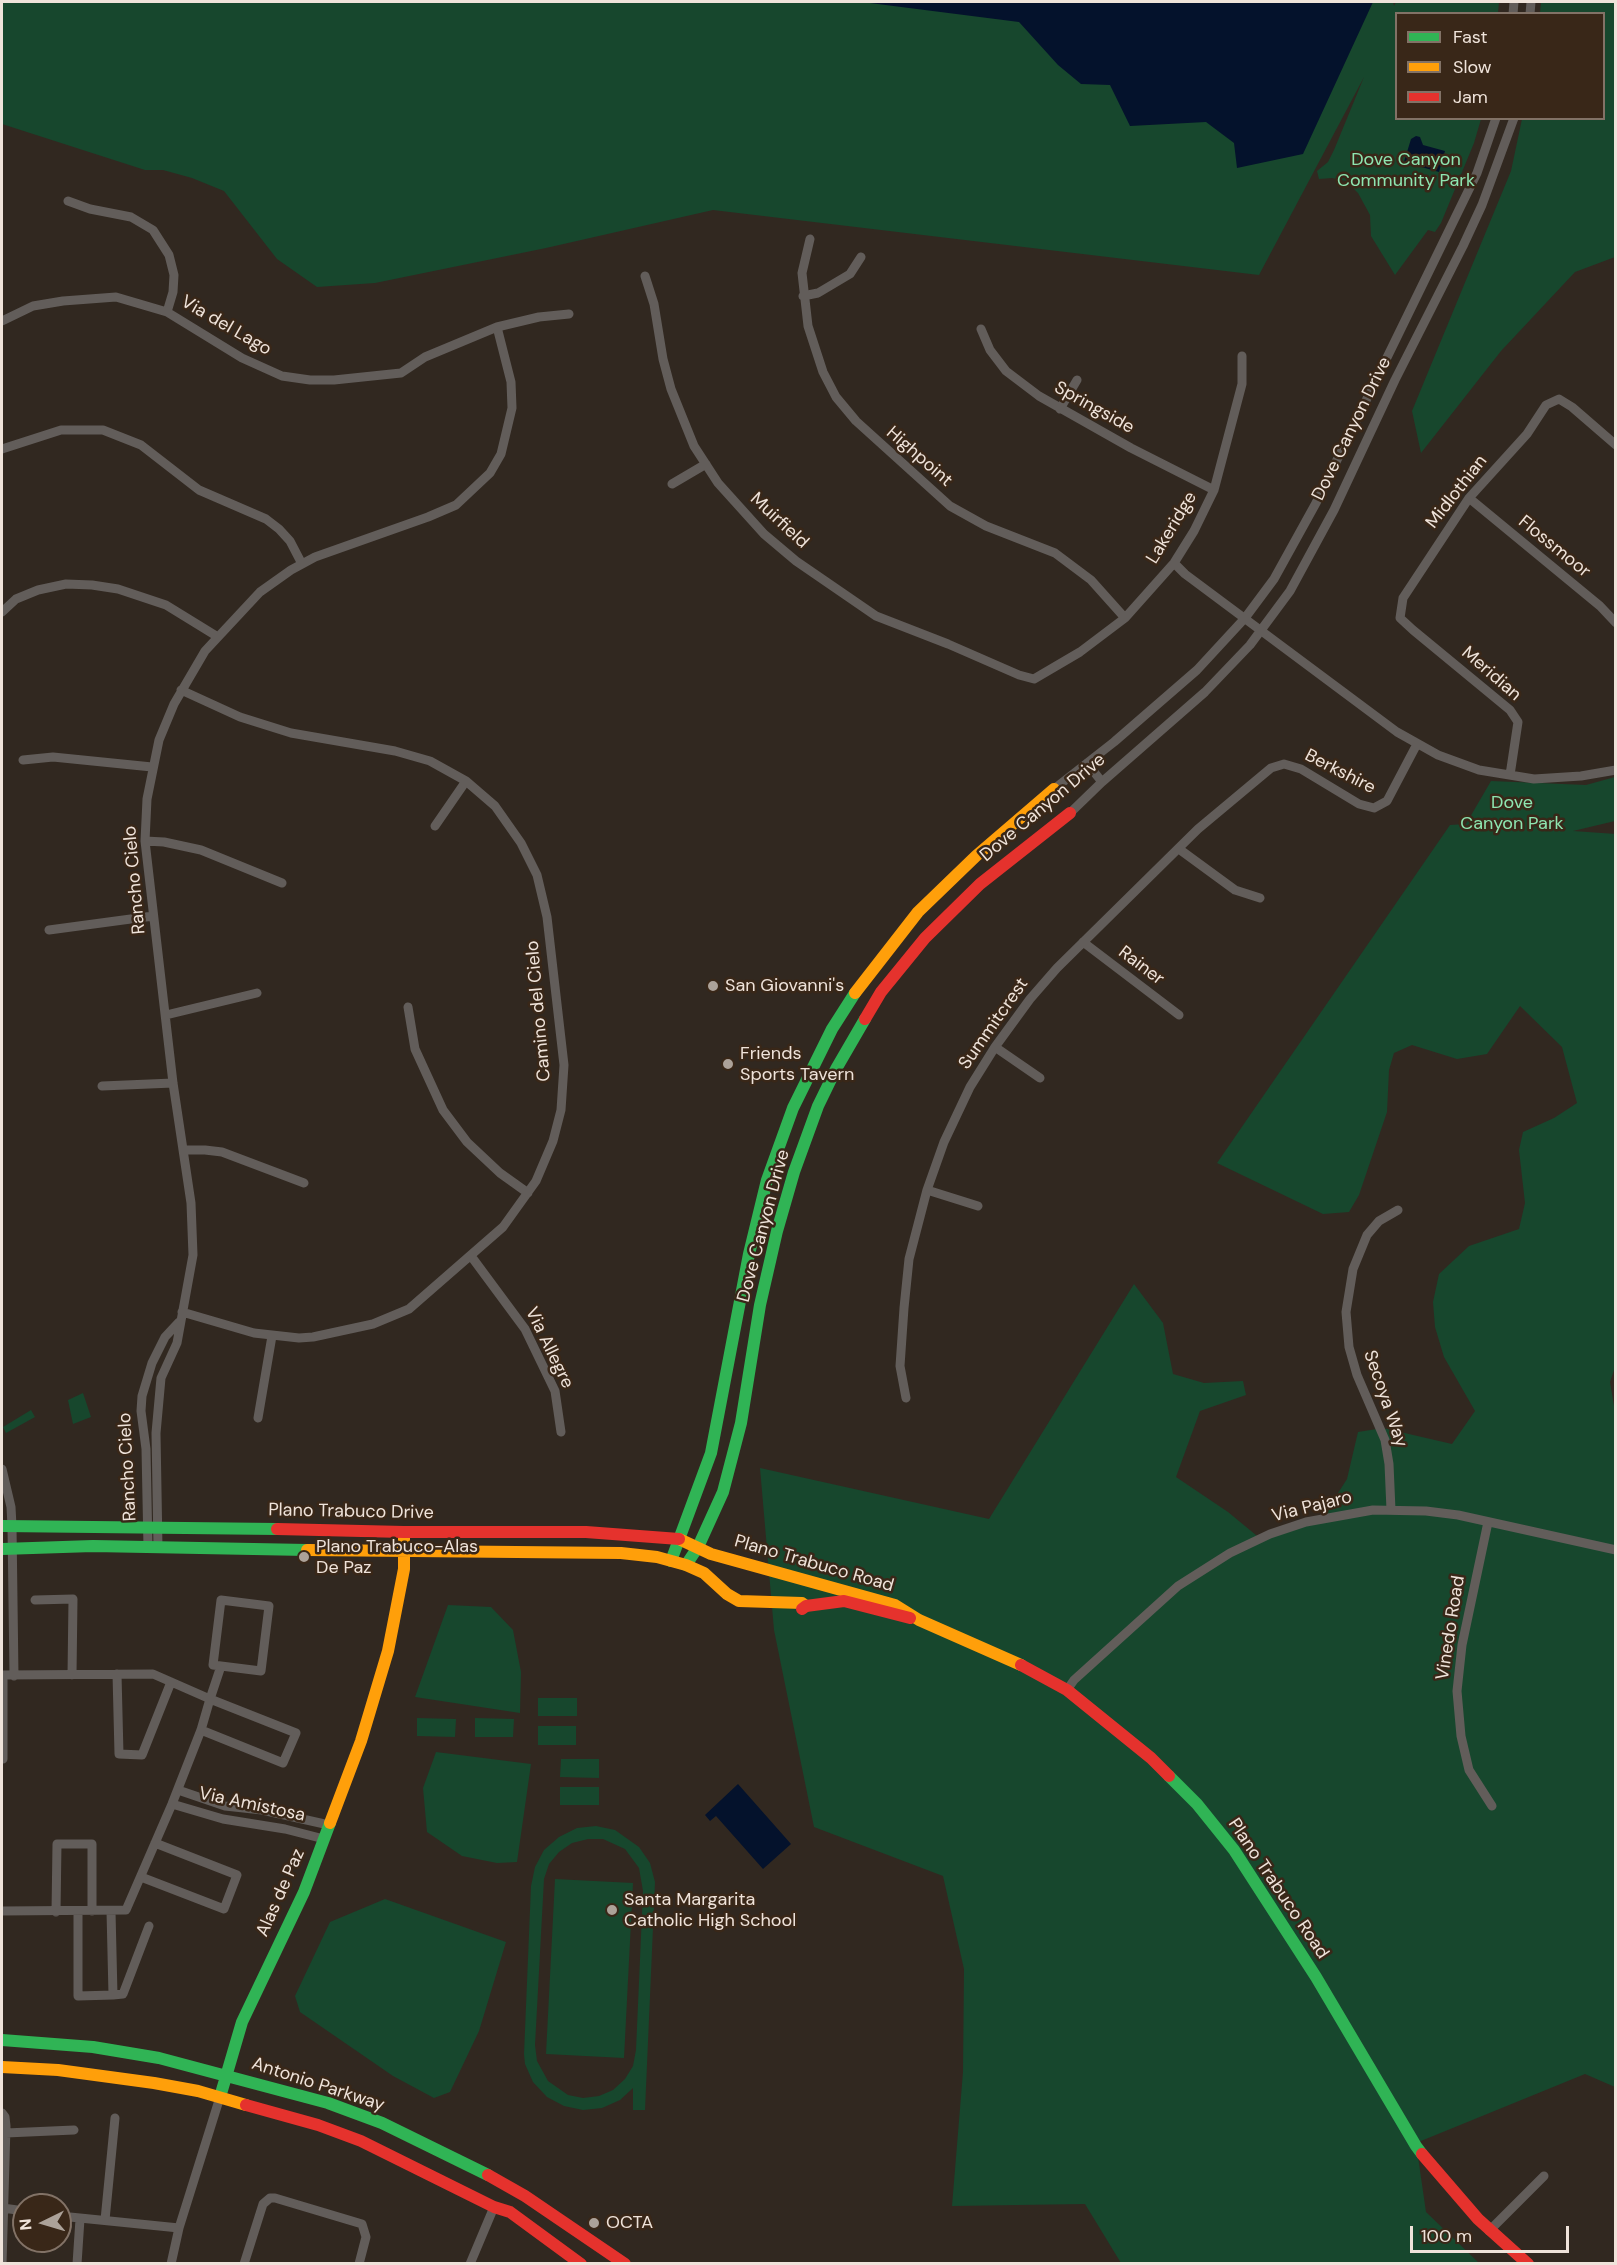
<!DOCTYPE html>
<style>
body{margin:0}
#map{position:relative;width:1617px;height:2265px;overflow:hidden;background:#312820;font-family:"DM Sans",sans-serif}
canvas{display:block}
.frame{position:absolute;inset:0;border:3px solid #efe3da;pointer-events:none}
.legend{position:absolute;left:1395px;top:12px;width:210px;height:108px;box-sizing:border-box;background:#392718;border:2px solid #827266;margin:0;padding:8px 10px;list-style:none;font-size:18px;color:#efe3da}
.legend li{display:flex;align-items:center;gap:12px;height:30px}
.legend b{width:30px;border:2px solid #827266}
.north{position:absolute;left:12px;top:2193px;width:60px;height:60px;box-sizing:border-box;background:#392718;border:2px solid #827266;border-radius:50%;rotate:265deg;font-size:16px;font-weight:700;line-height:24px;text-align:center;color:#efe3da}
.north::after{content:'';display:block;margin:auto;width:21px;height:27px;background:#aca299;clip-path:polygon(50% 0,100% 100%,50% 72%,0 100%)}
.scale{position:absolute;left:1410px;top:2226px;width:159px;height:27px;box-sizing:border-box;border:3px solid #efe3da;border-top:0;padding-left:8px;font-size:18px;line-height:21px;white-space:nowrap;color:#efe3da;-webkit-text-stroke:4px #392718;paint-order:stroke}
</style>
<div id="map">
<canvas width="1617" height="2265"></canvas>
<div class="frame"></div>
<ul class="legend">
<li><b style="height:8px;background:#30b455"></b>Fast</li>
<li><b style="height:8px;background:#ff9f0a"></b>Slow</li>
<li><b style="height:8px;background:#e5322d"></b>Jam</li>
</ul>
<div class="north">N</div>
<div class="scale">100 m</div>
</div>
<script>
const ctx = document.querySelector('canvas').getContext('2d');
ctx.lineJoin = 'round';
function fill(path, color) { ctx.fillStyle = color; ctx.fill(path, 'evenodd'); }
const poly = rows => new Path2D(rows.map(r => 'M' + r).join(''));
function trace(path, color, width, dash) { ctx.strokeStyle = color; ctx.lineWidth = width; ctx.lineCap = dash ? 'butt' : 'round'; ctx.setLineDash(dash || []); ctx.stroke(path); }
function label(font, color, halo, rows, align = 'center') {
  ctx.font = font + ' "DM Sans",sans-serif'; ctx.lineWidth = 5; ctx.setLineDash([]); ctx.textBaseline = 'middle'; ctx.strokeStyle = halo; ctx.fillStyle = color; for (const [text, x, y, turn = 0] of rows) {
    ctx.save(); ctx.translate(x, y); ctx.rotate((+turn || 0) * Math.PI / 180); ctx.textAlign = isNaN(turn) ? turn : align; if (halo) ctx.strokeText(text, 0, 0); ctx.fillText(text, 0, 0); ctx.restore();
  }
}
fill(poly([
 [2,2,1393,2,1394,6,1396,2,1499,2,1498,13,1396,14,1396,118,1481,119,1474,143,1441,223,1435,232,1428,230,1395,275,1371,236,1370,215,1358,193,1346,181,1332,178,1319,179,1317,171,1328,162,1334,150,1364,77,1259,275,713,210,546,248,375,283,317,287,277,259,224,191,192,178,163,170,145,170,2,124],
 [1541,2,1615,2,1615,257,1575,272,1501,351,1421,453,1412,411,1511,171,1522,119,1604,118,1604,14,1540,13],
 [1615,777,1615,821,1573,831,1616,834,1616,1364,1610,1382,1616,1418,1615,2087,1585,2074,1416,2143,1426,2212,1479,2263,1121,2263,1085,2204,952,2206,963,2072,964,1969,943,1876,814,1827,774,1630,760,1468,989,1519,1134,1284,1163,1323,1173,1374,1204,1383,1243,1381,1246,1395,1200,1411,1176,1477,1228,1512,1262,1540,1324,1515,1347,1479,1358,1432,1383,1428,1452,1444,1475,1411,1444,1357,1435,1327,1433,1302,1439,1274,1469,1246,1519,1229,1525,1203,1519,1150,1523,1132,1554,1118,1577,1103,1562,1047,1520,1006,1487,1054,1457,1059,1412,1045,1394,1053,1389,1070,1387,1112,1359,1195,1349,1212,1323,1214,1217,1163,1450,825,1466,824,1491,781,1586,785],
 [83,1393,91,1417,73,1424,68,1400],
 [31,1410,35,1417,6,1433,3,1427],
 [448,1605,491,1607,513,1630,521,1672,520,1713,415,1697],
 [538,1698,577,1698,577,1716,538,1716],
 [417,1718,456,1719,455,1737,417,1736],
 [475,1718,514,1719,513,1737,475,1737],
 [538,1726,576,1726,576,1745,538,1745],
 [436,1752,531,1764,517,1862,497,1863,462,1856,427,1832,423,1788],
 [561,1759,599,1759,599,1778,560,1777],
 [560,1787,599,1787,599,1805,560,1805],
 [596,1826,615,1830,639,1847,650,1863,655,1882,645,2110,633,2110,633,2088,620,2100,602,2108,583,2110,564,2106,547,2097,533,2082,525,2064,524,2054,531,1886,535,1867,544,1850,559,1837,577,1828],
 [588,1839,603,1839,625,1849,639,1868,643,1891,636,2050,633,2066,625,2079,613,2090,599,2096,583,2098,568,2095,548,2081,537,2061,535,2045,544,1879,549,1864,559,1852,572,1843],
 [555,1879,633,1883,624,2058,546,2054],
 [385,1899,506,1942,479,2031,450,2092,434,2098,393,2076,300,2012,295,1996,330,1922]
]), '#17472d');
fill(poly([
 [862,2,1373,2,1303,154,1237,168,1234,143,1206,122,1130,126,1110,85,1081,84,1058,65,1019,22],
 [1416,136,1420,137,1423,145,1445,151,1439,172,1404,162,1411,139],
 [738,1784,791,1844,763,1869,716,1816,710,1821,705,1815]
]), '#04122c');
trace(poly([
 [1513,14,1514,2],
 [1530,14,1531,2],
 [68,201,90,209,131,217,153,230,169,255,174,275,173,292,167,312],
 [810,239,802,273,808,326,823,372,836,397,856,421,950,506,986,526,1055,553,1091,580,1125,618],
 [645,276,654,304,663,359,671,389,694,446,718,483,764,534,796,561,876,616,948,644,1019,675,1034,679,1080,652,1125,618,1174,563,1194,531,1214,490,1242,384,1242,356],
 [803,296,818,293,850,274,861,257],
 [2,321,33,306,63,301,116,297,167,312,242,358,282,376,310,380,334,380,401,373,425,357,497,327,539,317,569,314],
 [981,329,990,350,1006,371,1039,396,1131,448,1214,490],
 [1060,409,1077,380],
 [2,449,61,430,103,430,141,445,199,490,266,519,279,529,290,541,302,564],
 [672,484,706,464],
 [1469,498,1600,606,1616,623],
 [1174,563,1185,574,1397,732,1438,755,1479,770,1534,779,1581,776,1616,770],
 [2,612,16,599,38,590,66,584,92,585,118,589,166,605,218,637],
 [181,690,240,717,291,733,395,751,430,761,466,781,495,806,521,843,537,875,547,917,564,1065,561,1110,553,1141,536,1181,503,1227,409,1309,373,1324,313,1337,299,1338,254,1333,182,1312],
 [23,760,53,757,152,767],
 [1087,763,1102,782],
 [1510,775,1518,722,1510,710,1413,630,1400,618,1403,598,1469,498,1527,434,1546,405,1559,399,1572,407,1616,445],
 [1054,789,1114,742,1197,670,1245,618,1274,579,1316,503,1477,173,1496,118],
 [1070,813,1102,782,1205,692,1250,645,1290,591,1334,510,1395,380,1463,246,1482,205,1514,118],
 [435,826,466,781],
 [145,841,164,842,201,850,282,883],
 [1179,849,1235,890,1260,898],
 [49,930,153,916],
 [1083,942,1179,1015],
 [408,1007,415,1049,443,1110,467,1142,500,1173,528,1193],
 [166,1015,257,993],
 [995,1047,1040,1078],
 [102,1086,173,1083],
 [183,1150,205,1150,222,1152,304,1183],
 [927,1190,978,1206],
 [471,1256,525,1329,555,1391,561,1432],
 [906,1398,900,1366,904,1308,909,1259,927,1190,944,1142,970,1087,995,1047,1030,999,1057,968,1198,829,1271,768,1284,764,1301,769,1359,804,1374,808,1387,801,1417,744],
 [258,1418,272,1336],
 [2,1469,11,1507,12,1526,14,1676],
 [1391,1510,1389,1464,1385,1440,1357,1375,1349,1347,1346,1312,1353,1269,1367,1235,1379,1221,1398,1210],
 [1488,1522,1462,1645,1457,1691,1461,1736,1469,1770,1492,1806],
 [148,1548,146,1449,141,1411,142,1396,152,1363,165,1337,179,1322],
 [158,1548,156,1433,161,1378,177,1343,193,1255,191,1203,173,1083,145,841,147,799,159,740,174,704,205,651,260,592,291,570,315,557,428,517,456,505,490,473,501,454,512,408,511,382,497,327],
 [35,1600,73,1599,72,1675],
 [117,1674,119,1754,142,1755,171,1682],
 [2,1675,153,1674,210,1699,201,1730,172,1804,126,1910,2,1911],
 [1067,1690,1074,1680,1178,1586,1230,1553,1270,1534,1306,1522,1373,1510,1426,1511,1458,1515,1616,1550],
 [201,1730,283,1763,296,1733,210,1699,221,1666,213,1665,221,1600,269,1606,261,1671,221,1666],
 [2,1759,3,1759,3,1675],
 [178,1790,225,1806,262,1810,329,1825],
 [172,1804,223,1819,285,1829,324,1839],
 [141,1877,224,1909,237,1875,155,1843],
 [78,1911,78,1996,113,1995,111,1911],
 [56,1912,57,1844,92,1844,92,1911],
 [113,1995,123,1994,149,1926],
 [2,2113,5,2117,6,2126,2,2264],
 [6,2133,74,2130],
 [3,2208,24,2211],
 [60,2216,179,2228],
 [105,2220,115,2118],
 [1489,2231,1544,2176],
 [77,2264,80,2219],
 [171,2264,179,2228,220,2097],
 [244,2264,263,2204,270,2198,275,2198,362,2224,366,2237,359,2264],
 [470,2264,494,2207]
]), '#625d5a', 9);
trace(poly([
 [2,1526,277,1529],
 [2,1549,93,1546,307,1550],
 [671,1561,711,1453,749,1254,767,1180,793,1108,832,1029,855,993],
 [686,1565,698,1547,723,1492,741,1423,760,1305,777,1231,794,1172,818,1106,836,1069,865,1019],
 [1169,1776,1197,1804,1234,1850,1316,1977,1416,2146,1422,2154],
 [2,2040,93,2047,159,2058,328,2103,382,2123,488,2175],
 [220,2097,242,2022,304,1892,330,1823]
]), '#30b455', 12);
trace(poly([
 [855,993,918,912,976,856,1054,789],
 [679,1539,711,1554,895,1605,919,1620,1021,1665],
 [307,1550,621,1553,657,1557,686,1565,704,1573,727,1594,739,1601,802,1603,806,1606],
 [330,1823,361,1741,388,1651,404,1569,404,1532],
 [2,2067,58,2070,154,2083,198,2091,246,2105]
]), '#ff9f0a', 12);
trace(poly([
 [865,1019,881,992,925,938,980,884,1070,813],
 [277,1529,404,1532,586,1532,679,1539],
 [802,1609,806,1606,844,1601,910,1618],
 [1021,1665,1067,1690,1151,1758,1169,1776],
 [246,2105,318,2125,361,2141,494,2207,510,2212,581,2264],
 [1422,2154,1478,2219,1528,2264],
 [488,2175,525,2196,625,2264]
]), '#e5322d', 12);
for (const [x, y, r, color] of [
 [713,986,6,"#aca299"],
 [728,1064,6,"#aca299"],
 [304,1557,6,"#aca299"],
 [612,1910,6,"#aca299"],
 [594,2223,6,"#aca299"]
]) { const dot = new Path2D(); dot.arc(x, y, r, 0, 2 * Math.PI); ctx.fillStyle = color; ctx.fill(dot); trace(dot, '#392718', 2); }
label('18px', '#8ee6b1', '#392718', [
 ["Dove Canyon",1406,160],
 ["Community Park",1406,181],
 ["Dove",1512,803],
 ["Canyon Park",1512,824]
]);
label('18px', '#efe3da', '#392718', [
 ["Via del Lago",226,326,30],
 ["Springside",1094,408,29],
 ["Dove Canyon Drive",1352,429,-64],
 ["Highpoint",919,457,41],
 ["Midlothian",1457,492,-52],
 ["Muirfield",779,521,43],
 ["Lakeridge",1172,528,-59],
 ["Flossmoor",1554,547,39],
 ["Meridian",1491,674,41],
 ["Berkshire",1340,772,27],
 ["Dove Canyon Drive",1043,808,-40],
 ["Rancho Cielo",135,880,-95],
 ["Rainer",1141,966,37],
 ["Camino del Cielo",539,1011,-95],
 ["Summitcrest",994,1024,-55],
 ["Dove Canyon Drive",764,1226,-75],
 ["Via Allegre",549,1348,64],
 ["Secoya Way",1385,1399,71],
 ["Rancho Cielo",128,1467,-93],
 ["Via Pajaro",1312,1507,-14],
 ["Plano Trabuco Drive",351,1512,1],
 ["Plano Trabuco Road",814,1564,16],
 ["Vinedo Road",1451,1628,-81],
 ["Via Amistosa",252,1805,12],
 ["Plano Trabuco Road",1278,1889,56],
 ["Alas de Paz",281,1893,-66],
 ["Antonio Parkway",318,2085,18]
]);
label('18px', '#efe3da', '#392718', [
 ["San Giovanni's",725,986],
 ["Friends",740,1054],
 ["Sports Tavern",740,1075],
 ["Plano Trabuco-Alas",316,1547],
 ["De Paz",316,1568],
 ["Santa Margarita",624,1900],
 ["Catholic High School",624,1921],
 ["OCTA",606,2223]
], 'left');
</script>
